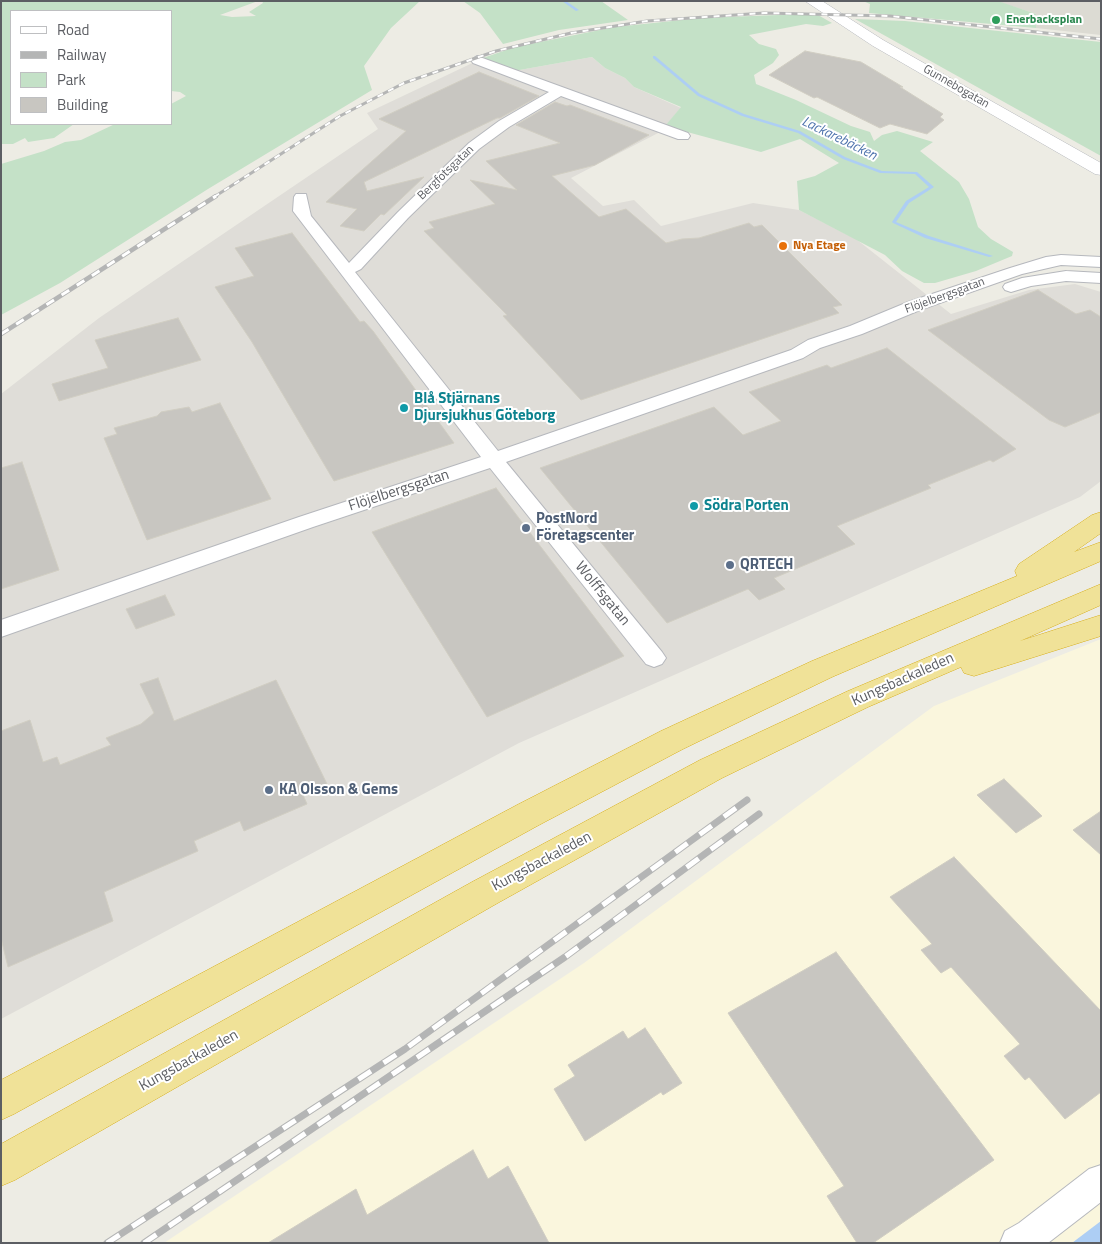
<!DOCTYPE html>
<meta charset="utf-8">
<style>
body{margin:0}
#map{position:relative;width:1102px;height:1244px;overflow:hidden;background:#edece4;font-family:"Titillium Web",sans-serif}
canvas{display:block}
.frame{position:absolute;inset:0;border:2px solid #5c5e63;pointer-events:none}
.legend{position:absolute;left:10px;top:10px;width:162px;height:115px;box-sizing:border-box;background:#fff;border:1px solid #bebfc1;margin:0;padding:6px 9px;list-style:none;font-size:15px;color:#5c5e63}
.legend li{display:flex;align-items:center;gap:10px;height:25px}
.legend b{width:25px;border:1px solid #bebfc1}
</style>
<div id="map">
<canvas width="1102" height="1244"></canvas>
<div class="frame"></div>
<ul class="legend">
<li><b style="height:6px;background:#fff"></b>Road</li>
<li><b style="height:6px;background:#b4b5b5"></b>Railway</li>
<li><b style="height:14px;background:#c4e1c7"></b>Park</li>
<li><b style="height:14px;background:#c8c6c1"></b>Building</li>
</ul>
</div>
<script>
const ctx = document.querySelector('canvas').getContext('2d');
ctx.lineJoin = 'round';
function fill(path, color) { ctx.fillStyle = color; ctx.fill(path, 'evenodd'); }
const poly = rows => new Path2D(rows.map(r => 'M' + r).join(''));
function trace(path, color, width, dash) { ctx.strokeStyle = color; ctx.lineWidth = width; ctx.lineCap = dash ? 'butt' : 'round'; ctx.setLineDash(dash || []); ctx.stroke(path); }
function label(font, color, halo, rows, align = 'center') {
  ctx.font = font + ' "Titillium Web",sans-serif'; ctx.lineWidth = 4; ctx.setLineDash([]); ctx.textBaseline = 'middle'; ctx.strokeStyle = halo; ctx.fillStyle = color; for (const [text, x, y, turn = 0] of rows) {
    ctx.save(); ctx.translate(x, y); ctx.rotate((+turn || 0) * Math.PI / 180); ctx.textAlign = isNaN(turn) ? turn : align; if (halo) ctx.strokeText(text, 0, 0); ctx.fillText(text, 0, 0); ctx.restore();
  }
}
fill(poly([
 [1101,639,1101,1221,1072,1243,164,1243,584,963,934,706]
]), '#faf6dd');
fill(poly([
 [592,57,605,68,625,78,634,87,681,108,660,132,571,178,603,206,634,200,661,226,753,203,799,210,856,239,951,314,1029,290,1075,284,1101,292,1101,481,1080,497,519,743,1,1019,1,394,99,318,378,129,367,113,483,58,514,71]
]), '#dfddd8');
fill(poly([
 [1101,1,1101,35,1036,28,1036,14,999,2]
]), '#dcdbd3');
fill(poly([
 [1,1,258,1,220,15,232,17,256,16,249,12,263,3,262,1,420,1,391,28,364,66,372,90,208,189,60,283,1,315,1,164,44,151,65,142,81,140,115,124,171,124,171,104,186,96,180,92,171,91,171,11,11,11,11,124,74,124,54,138,28,142,25,138,13,144,1,144],
 [463,1,601,1,628,20,559,30,503,44,480,13],
 [863,1,1006,1,1001,2,1036,14,1036,28,869,13,870,4],
 [778,15,818,15,832,23,823,26,806,24,749,35,759,44,776,49,779,55,773,63,754,75,756,84,796,100,851,126,870,132,874,141,882,135,897,131,933,142,920,151,959,182,969,199,978,227,991,239,1013,252,1012,256,976,271,935,283,924,283,902,271,885,255,799,210,797,181,815,176,839,163,800,139,761,152,665,126,681,107,634,87,625,78,605,68,592,57,514,71,483,58,515,47,615,27,701,18],
 [855,19,905,21,1101,42,1101,156]
]), '#c4e1c7');
fill(poly([
 [1101,1221,1101,1243,1072,1243]
]), '#adcef4');
fill(poly([
 [562,1,566,1,579,10,576,11,562,1],
 [653,56,655,56,700,94,744,114,800,131,845,157,882,171,917,172,934,187,909,203,896,222,929,236,993,256,989,257,925,238,893,223,892,222,906,201,929,187,915,174,880,173,843,159,798,133,742,116,698,96,653,58,653,56]
]), '#adcef4');
const building = poly([
 [805,51,861,62,903,87,900,87,943,114,940,117,944,120,927,134,890,124,880,128,817,97,814,98,769,75,805,51],
 [479,72,539,96,500,118,497,118,364,182,367,191,424,177,384,215,381,214,364,231,340,226,357,209,326,202,406,131,379,119,479,72],
 [555,102,567,106,570,105,649,135,595,165,552,176,599,217,626,209,666,243,682,239,699,238,749,223,754,227,762,225,842,305,833,307,839,313,581,400,503,316,507,315,424,231,434,228,429,222,495,204,470,180,517,190,486,161,560,143,516,125,555,102],
 [292,233,360,322,364,321,373,331,454,443,334,481,252,342,215,287,254,276,235,248,292,233],
 [1038,290,1076,314,1090,310,1101,317,1101,412,1065,427,1049,420,928,330,1038,290],
 [178,318,201,360,59,401,52,384,108,368,95,340,178,318],
 [887,348,1016,449,993,462,990,460,928,485,931,488,837,526,855,544,774,578,785,589,759,600,748,589,667,623,540,468,714,407,743,435,781,421,749,392,827,365,831,368,887,348],
 [220,403,271,499,147,540,104,438,117,434,114,428,157,416,161,412,189,407,192,412,220,403],
 [22,462,59,570,1,589,1,468,22,462],
 [496,488,624,656,487,717,372,532,496,488],
 [165,595,175,615,136,629,126,609,165,595],
 [158,678,174,721,276,680,327,784,303,795,307,804,244,831,240,821,194,841,198,851,104,892,113,921,8,967,1,938,1,731,30,720,43,762,57,757,60,765,111,745,106,738,141,724,154,713,140,684,158,678],
 [1004,779,1042,816,1016,833,977,795,1004,779],
 [1101,811,1101,855,1073,830,1101,811],
 [954,857,1101,1011,1101,1092,1065,1119,1029,1077,1025,1080,1004,1056,1020,1044,951,967,941,973,921,950,932,944,890,897,954,857],
 [836,952,994,1160,873,1243,857,1243,827,1196,844,1186,728,1013,836,952],
 [645,1028,682,1083,663,1095,661,1092,585,1141,554,1089,575,1076,568,1065,623,1031,628,1039,645,1028],
 [473,1150,488,1179,508,1166,549,1243,268,1243,356,1189,367,1215,473,1150]
]);
fill(building, '#c8c6c1');
trace(building, '#d1cec3', 1);
const minor = poly([
 [477,56,688,133,690,136,688,139,678,139,561,96,509,127,479,149,408,218,361,269,355,272,498,451,791,350,808,340,850,326,908,302,1010,268,1046,257,1061,255,1101,257,1101,267,1061,265,1022,274,920,310,862,334,820,348,803,358,506,462,662,652,666,658,662,664,654,667,646,664,490,468,313,527,1,637,1,620,299,517,481,457,293,211,294,197,296,194,306,194,311,216,349,263,398,212,469,143,499,121,549,92,473,63,471,60,477,56],
 [1066,271,1101,273,1101,283,1066,281,1031,286,1011,292,1005,290,1003,287,1005,284,1022,278,1066,271],
 [1101,1165,1101,1202,1048,1243,1000,1243,1005,1231,1019,1223,1089,1169,1101,1165]
]);
const tertiary = poly([
 [805,1,822,1,883,40,1101,163,1101,175,1095,174,873,46,805,1]
]);
const motorway = poly([
 [1101,512,1101,533,1074,552,1101,542,1101,561,832,677,683,749,539,825,14,1114,1,1120,1,1080,517,805,661,731,812,661,1017,576,1015,571,1019,564,1092,515,1101,512],
 [1101,584,1101,605,1020,641,1101,615,1101,636,974,676,964,673,961,667,868,707,722,778,496,904,15,1180,1,1186,1,1144,472,882,700,760,848,691,1101,584]
]);
trace(minor, '#b6b8bd', 2);
trace(tertiary, '#b6b8bd', 1);
trace(motorway, '#d6ae1b', 1);
fill(minor, '#fff');
fill(tertiary, '#fff');
fill(motorway, '#f0e298');
const railFar2 = poly([
 [214,197,340,116,404,83,496,51,571,33,647,21,764,13,890,16,1101,39]
]);
const railFar1 = poly([
 [1,334,216,196]
]);
const rail = poly([
 [107,1243,405,1049,747,800],
 [144,1243,565,957,759,814]
]);
trace(railFar2, '#b4b5b5', 3);
trace(railFar1, '#b4b5b5', 4.5);
trace(rail, '#b4b5b5', 7);
trace(railFar2, '#fff', 2, [6]);
trace(railFar1, '#fff', 3, [9]);
trace(rail, '#fff', 5, [15]);
for (const [x, y, r, color] of [
 [996,20,5,"#2e9e5b"],
 [783,246,5,"#e8710a"],
 [404,408,5,"#0f9aa8"],
 [694,506,5,"#0f9aa8"],
 [526,528,5,"#5c6f8a"],
 [730,565,5,"#5c6f8a"],
 [269,790,5,"#5c6f8a"]
]) { const dot = new Path2D(); dot.arc(x, y, r, 0, 2 * Math.PI); ctx.fillStyle = color; ctx.fill(dot); trace(dot, '#fff', 2); }
label('bold 12px', '#27864d', '#fff', [
 ["Enerbacksplan",1006,20]
], 'left');
label('12px', '#5c5e63', '#fff', [
 ["Gunnebogatan",956,87,30],
 ["Bergfotsgatan",446,173,-44],
 ["Flöjelbergsgatan",945,296,-20]
]);
label('bold 12px', '#c56008', '#fff', [
 ["Nya Etage",793,246]
], 'left');
label('italic 14px', '#4f74ad', '#fff', [
 ["Lackarebäcken",839,139,26]
]);
label('bold 15px', '#0d838f', '#fff', [
 ["Blå Stjärnans",414,399],
 ["Djursjukhus Göteborg",414,416],
 ["Södra Porten",704,506]
], 'left');
label('15px', '#5c5e63', '#fff', [
 ["Flöjelbergsgatan",399,491,-18],
 ["Wolffsgatan",602,594,51],
 ["Kungsbackaleden",903,680,-24],
 ["Kungsbackaleden",542,862,-28],
 ["Kungsbackaleden",189,1061,-29]
]);
label('bold 15px', '#4e5e75', '#fff', [
 ["PostNord",536,519],
 ["Företagscenter",536,536],
 ["QRTECH",740,565],
 ["KA Olsson & Gems",279,790]
], 'left');
</script>
